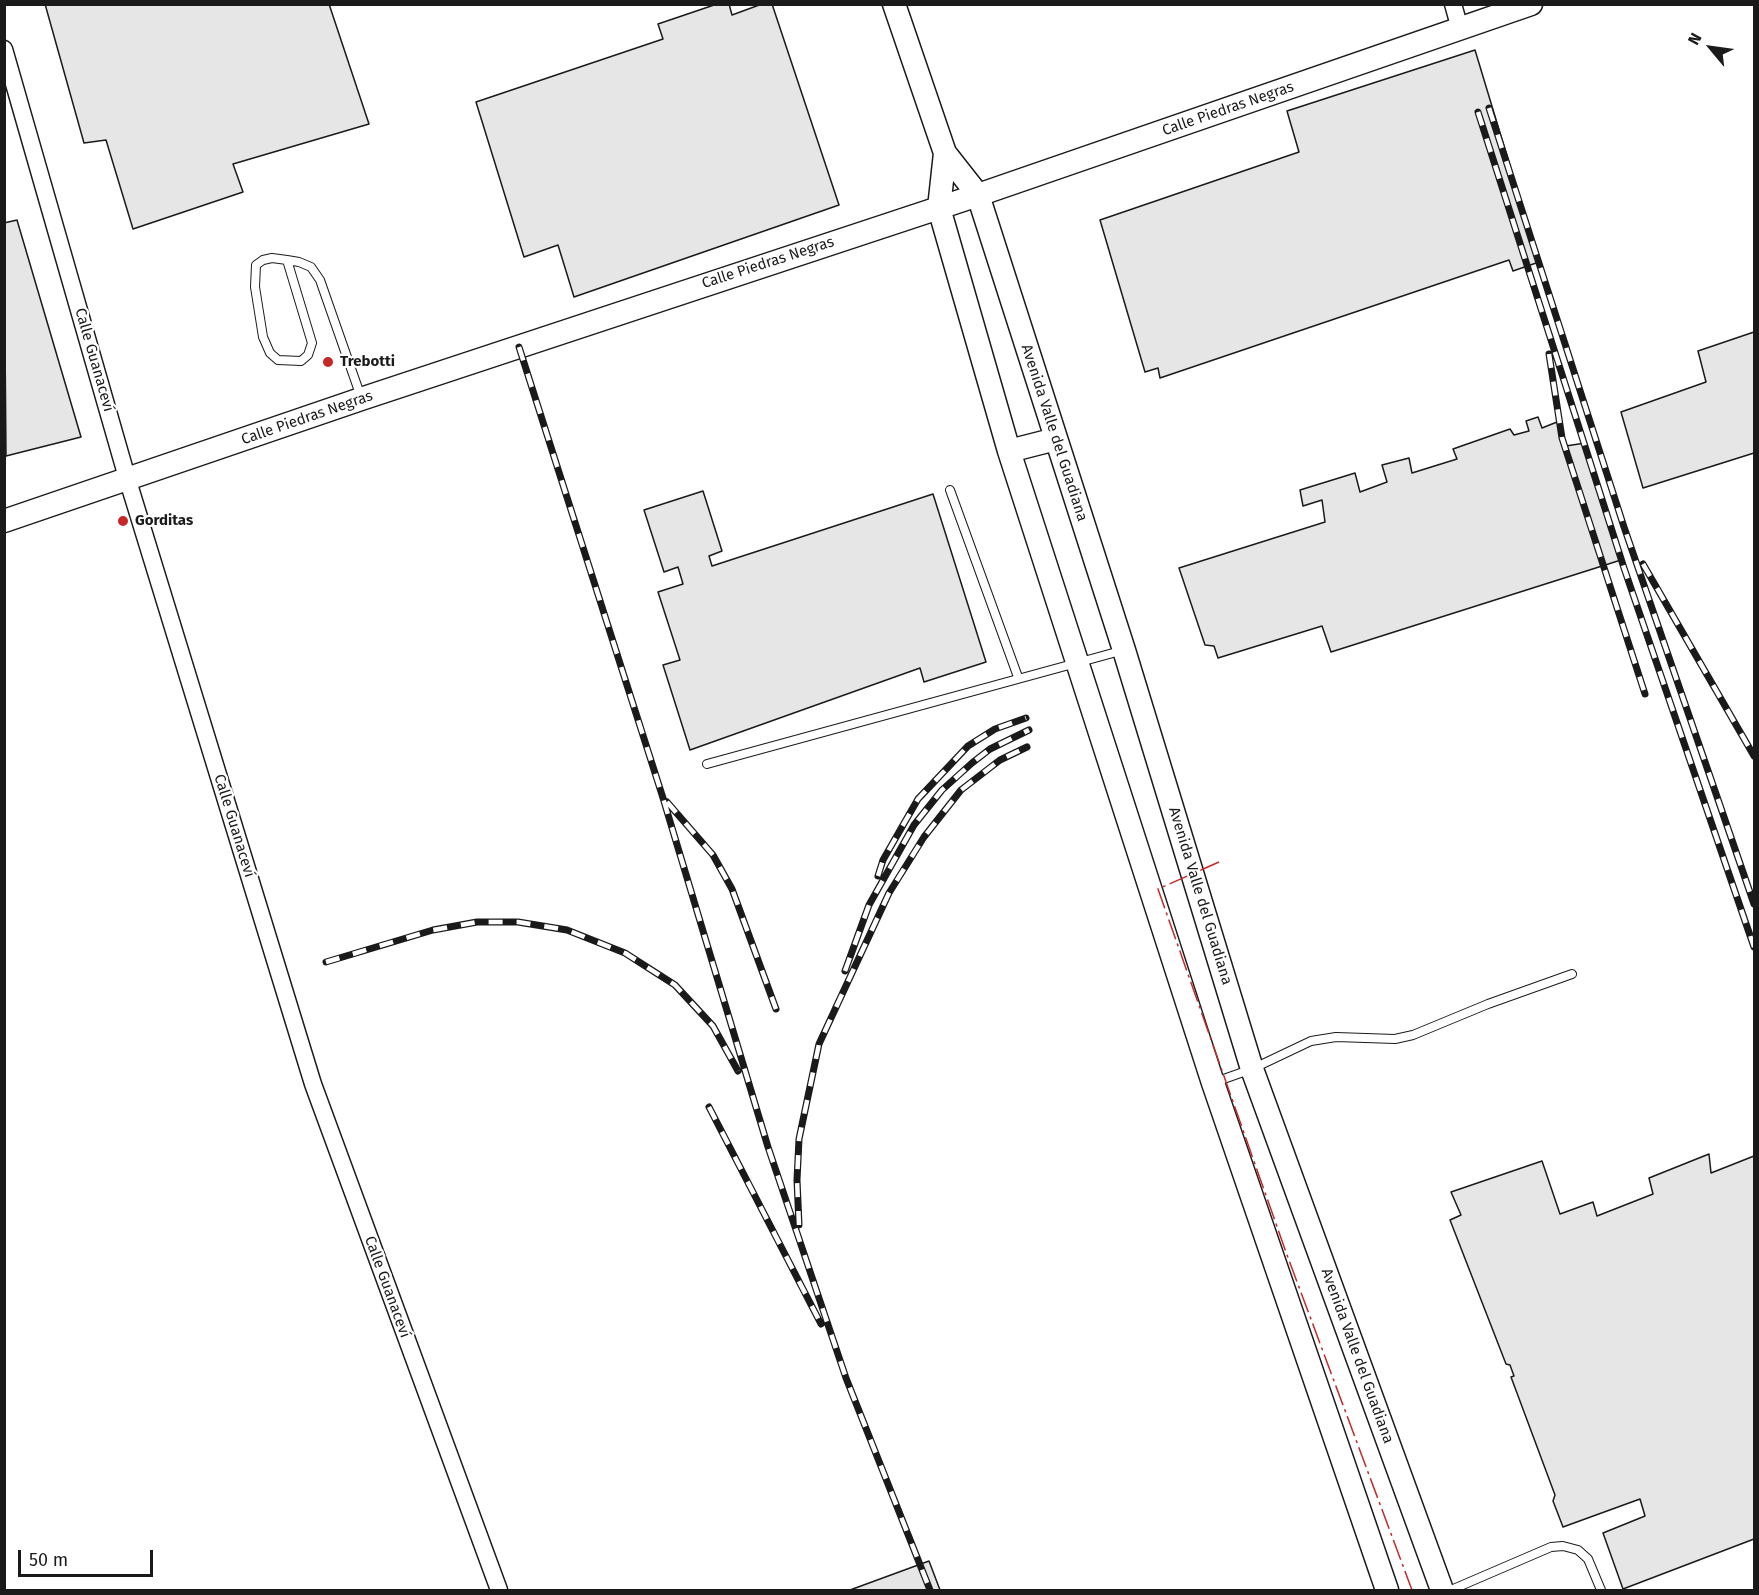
<!DOCTYPE html>
<meta charset="utf-8">
<style>
body{margin:0}
#map{position:relative;width:1759px;height:1595px;overflow:hidden;background:#fff;font-family:"Fira Sans",sans-serif}
canvas{display:block}
.frame{position:absolute;inset:0;border:6px solid #1a1a1a;pointer-events:none}
.north{position:absolute;left:1681px;top:18px;width:60px;height:60px;-webkit-text-stroke:4px #fff;paint-order:stroke;rotate:299deg;font-size:16px;font-weight:700;line-height:24px;text-align:center;color:#1a1a1a}
.north::after{content:'';display:block;margin:auto;width:21px;height:27px;background:#1a1a1a;clip-path:polygon(50% 0,100% 100%,50% 72%,0 100%)}
.scale{position:absolute;left:18px;top:1550px;width:135px;height:27px;box-sizing:border-box;border:3px solid #1a1a1a;border-top:0;padding-left:8px;font-size:18px;line-height:21px;white-space:nowrap;color:#1a1a1a;-webkit-text-stroke:4px #fff;paint-order:stroke}
</style>
<div id="map">
<canvas width="1759" height="1595"></canvas>
<div class="frame"></div>
<div class="north">N</div>
<div class="scale">50 m</div>
</div>
<script>
const ctx = document.querySelector('canvas').getContext('2d');
ctx.lineJoin = 'round';
function fill(path, color) { ctx.fillStyle = color; ctx.fill(path, 'evenodd'); }
const poly = rows => new Path2D(rows.map(r => 'M' + r).join(''));
function trace(path, color, width, dash) { ctx.strokeStyle = color; ctx.lineWidth = width; ctx.lineCap = dash ? 'butt' : 'round'; ctx.setLineDash(dash || []); ctx.stroke(path); }
function label(font, color, halo, rows, align = 'center') {
  ctx.font = font + ' "Fira Sans",sans-serif'; ctx.lineWidth = 4.5; ctx.setLineDash([]); ctx.textBaseline = 'middle'; ctx.strokeStyle = halo; ctx.fillStyle = color; for (const [text, x, y, turn = 0] of rows) {
    ctx.save(); ctx.translate(x, y); ctx.rotate((+turn || 0) * Math.PI / 180); ctx.textAlign = isNaN(turn) ? turn : align; if (halo) ctx.strokeText(text, 0, 0); ctx.fillText(text, 0, 0); ctx.restore();
  }
}
const building = poly([
 [45,4,329,4,369,124,233,164,243,192,133,229,106,140,84,143,45,4],
 [717,4,729,4,732,15,762,4,772,4,839,205,574,297,558,245,524,257,476,102,663,39,658,24,717,4],
 [1475,50,1539,262,1513,271,1509,260,1160,378,1158,368,1145,372,1100,220,1299,152,1287,111,1475,50],
 [17,220,81,437,6,456,4,223,17,220],
 [1754,332,1754,453,1643,488,1621,412,1706,382,1698,351,1754,332],
 [1538,417,1542,428,1557,422,1566,446,1585,443,1621,560,1331,652,1322,626,1218,658,1214,646,1205,645,1179,568,1325,522,1322,500,1303,506,1300,490,1355,473,1360,492,1387,482,1382,465,1409,458,1412,473,1457,459,1453,449,1510,429,1514,435,1529,431,1526,421,1538,417],
 [703,491,722,551,709,556,712,566,933,494,986,662,924,682,920,668,690,750,663,665,680,660,658,592,683,584,678,567,664,572,644,510,703,491],
 [1709,1154,1711,1173,1754,1156,1754,1539,1623,1589,1603,1533,1645,1516,1640,1499,1563,1527,1553,1501,1555,1495,1511,1377,1514,1376,1510,1365,1506,1364,1450,1220,1461,1215,1451,1192,1542,1161,1560,1214,1593,1202,1597,1216,1653,1194,1649,1178,1709,1154],
 [929,1561,940,1590,850,1590,929,1561]
]);
fill(building, '#e6e6e6');
trace(building, '#1a1a1a', 1.5);
const service = poly([
 [287,260,312,343,308,355,301,361,278,360,270,353,263,337,255,287,256,265,263,260,272,258,287,260,299,262,311,267,320,280,361,397],
 [950,490,1018,677],
 [707,764,1124,650],
 [1215,1082,1252,1069,1311,1041,1336,1037,1395,1039,1413,1035,1488,1004,1572,974],
 [1451,1590,1551,1547,1563,1546,1578,1550,1588,1559,1601,1590]
]);
const minor = poly([
 [1453,4,1460,29],
 [4,49,128,481,313,1084,499,1590]
]);
const secondary = poly([
 [894,4,945,153,978,195,1124,650,1252,1069,1442,1590],
 [945,153,939,208,1009,451,1213,1083,1387,1590],
 [1009,451,1056,439],
 [4,521,361,399,978,195,1531,4]
]);
trace(service, '#1a1a1a', 10);
trace(minor, '#1a1a1a', 19);
trace(secondary, '#1a1a1a', 25);
trace(service, '#fff', 8);
trace(minor, '#fff', 16);
trace(secondary, '#fff', 22);
const rail = poly([
 [1489,108,1624,527,1754,904],
 [1478,112,1624,568,1754,947],
 [519,347,663,798,768,1147,846,1378,930,1590],
 [1549,354,1562,438,1645,694],
 [1643,564,1754,756],
 [667,802,713,855,732,889,776,1009],
 [878,876,883,860,918,799,968,746,995,729,1026,718],
 [326,962,433,930,477,922,518,922,567,930,625,953,675,985,713,1026,738,1071],
 [845,971,869,905,914,825,942,790,972,763,990,749,1029,730],
 [709,1107,821,1324],
 [799,1225,797,1180,799,1139,819,1044,889,893,924,837,961,790,1000,760,1027,747]
]);
trace(rail, '#1a1a1a', 7);
trace(rail, '#fff', 4.5, [14]);
trace(poly([
 [1219,862,1158,889,1287,1255,1412,1590]
]), '#c62828', 1.5, [21, 4.5, 3, 4.5]);
for (const [x, y, r, color] of [
 [328,362,6,"#c62828"],
 [123,521,6,"#c62828"]
]) { const dot = new Path2D(); dot.arc(x, y, r, 0, 2 * Math.PI); ctx.fillStyle = color; ctx.fill(dot); trace(dot, '#fff', 2); }
label('15px', '#1a1a1a', '#fff', [
 ["Calle Piedras Negras",1228,109,-19],
 ["Calle Piedras Negras",768,263,-18],
 ["Calle Guanaceví",94,360,74],
 ["Calle Piedras Negras",307,418,-19],
 ["Avenida Valle del Guadiana",1054,433,72],
 ["Calle Guanaceví",234,826,73],
 ["Avenida Valle del Guadiana",1200,896,73],
 ["Calle Guanaceví",387,1287,70],
 ["Avenida Valle del Guadiana",1357,1356,70]
]);
label('bold 15px', '#1a1a1a', '#fff', [
 ["Trebotti",340,362],
 ["Gorditas",135,521]
], 'left');
</script>
